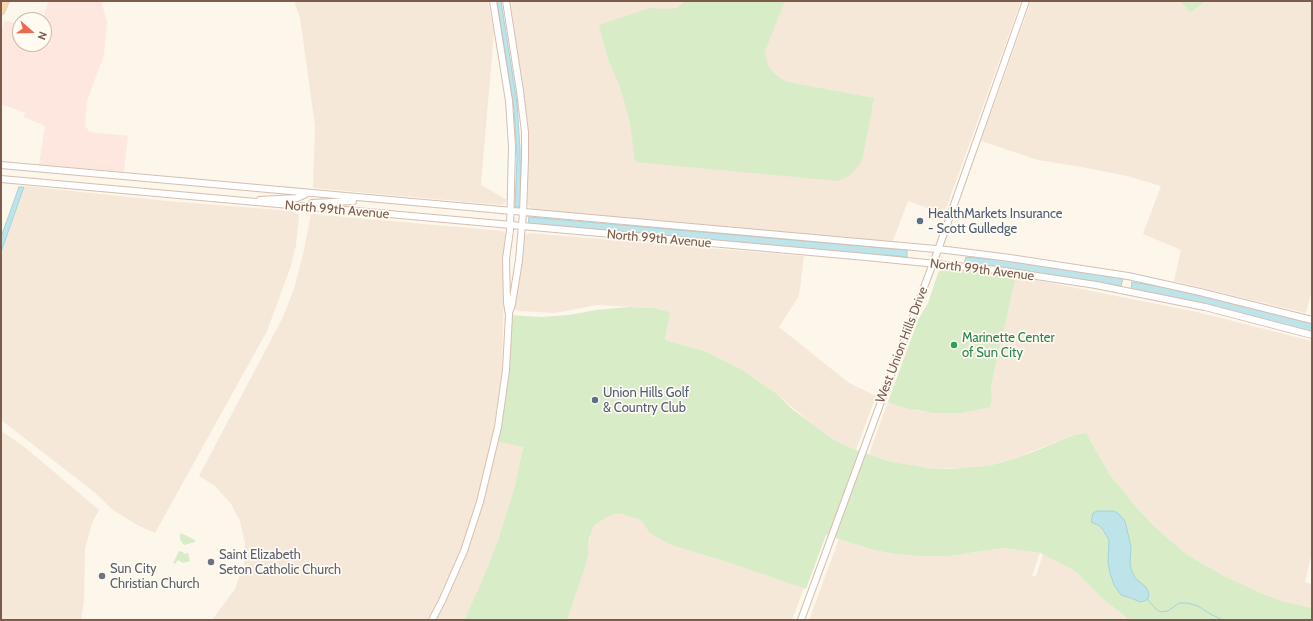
<!DOCTYPE html>
<style>
body{margin:0}
#map{position:relative;width:1313px;height:621px;overflow:hidden;background:#fdf6eb;font-family:Cabin,sans-serif}
canvas{display:block}
.frame{position:absolute;inset:0;border:2px solid #7a5b4c;pointer-events:none}
.north{position:absolute;left:12px;top:12px;width:40px;height:40px;box-sizing:border-box;background:#fffaf2;border:1px solid #cabab0;border-radius:50%;rotate:110deg;font-size:11px;font-weight:700;line-height:16px;text-align:center;color:#7a5b4c}
.north::after{content:'';display:block;margin:auto;width:14px;height:18px;background:#e96c4f;clip-path:polygon(50% 0,100% 100%,50% 72%,0 100%)}
</style>
<div id="map">
<canvas width="1313" height="621"></canvas>
<div class="frame"></div>
<div class="north">N</div>
</div>
<script>
const ctx = document.querySelector('canvas').getContext('2d');
ctx.lineJoin = 'round';
function fill(path, color) { ctx.fillStyle = color; ctx.fill(path, 'evenodd'); }
const poly = rows => new Path2D(rows.map(r => 'M' + r).join(''));
function trace(path, color, width, dash) { ctx.strokeStyle = color; ctx.lineWidth = width; ctx.lineCap = dash ? 'butt' : 'round'; ctx.setLineDash(dash || []); ctx.stroke(path); }
function label(font, color, halo, rows, align = 'center') {
  ctx.font = font + ' Cabin,sans-serif'; ctx.lineWidth = 3.5; ctx.setLineDash([]); ctx.textBaseline = 'middle'; ctx.strokeStyle = halo; ctx.fillStyle = color; for (const [text, x, y, turn = 0] of rows) {
    ctx.save(); ctx.translate(x, y); ctx.rotate((+turn || 0) * Math.PI / 180); ctx.textAlign = isNaN(turn) ? turn : align; if (halo) ctx.strokeText(text, 0, 0); ctx.fillText(text, 0, 0); ctx.restore();
  }
}
fill(poly([
 [294,1,488,1,494,32,481,185,507,200,504,204,501,205,313,188,315,126,300,18],
 [509,1,1021,1,944,214,908,201,892,243,534,210,529,207,527,203,528,140,526,110],
 [1031,1,1180,1,1190,13,1206,1,1312,1,1312,289,1306,313,1174,281,1181,250,1143,234,1161,186,1127,176,1082,167,1038,160,981,141],
 [25,186,167,201,292,211,299,215,296,245,291,266,267,331,155,533,139,526,113,510,93,491,1,420,1,252],
 [311,214,503,231,505,232,502,373,492,440,523,446,514,489,497,543,481,583,464,620,212,620,235,589,244,564,245,543,240,521,231,504,215,486,199,476,283,317,294,289,304,250],
 [529,233,804,256,799,296,779,327,849,383,876,396,856,450,832,439,813,425,777,394,741,369,705,351,665,340,670,312,654,308,597,305,555,313,518,311,514,309,525,235],
 [1016,276,1197,312,1312,341,1312,552,1305,582,1312,584,1312,608,1282,601,1261,593,1224,576,1186,554,1153,525,1137,508,1110,475,1086,433,1074,435,1010,460,988,466,967,468,933,469,911,466,892,462,869,454,888,402,919,411,949,413,962,413,990,405,992,401,991,387,995,370],
 [1,431,22,445,46,465,99,510,92,523,85,549,84,601,81,620,1,620],
 [615,514,627,515,638,519,643,523,651,533,671,545,724,561,804,588,792,620,567,620,585,568,591,533,595,525,607,517],
 [839,539,874,550,894,554,918,556,948,556,1004,548,1040,553,1032,576,1036,576,1043,554,1058,561,1070,568,1080,576,1105,601,1130,620,809,620]
]), '#f5e8d9');
fill(poly([
 [49,1,101,1,107,22,104,55,87,101,85,125,89,132,128,136,124,172,39,165,45,126,24,117,25,113,1,104,1,31,5,20,20,25,20,44,44,44,44,20,42,20]
]), '#fde7df');
fill(poly([
 [686,1,785,1,765,51,766,58,768,65,773,72,780,78,787,82,874,98,862,161,852,173,847,177,838,181,635,162,630,122,625,104,620,87,608,59,599,25,650,8,667,9,677,8],
 [1180,1,1206,1,1190,13],
 [942,268,1016,276,991,387,992,401,990,405,990,407,962,413,934,413,905,408,888,402,918,320,928,303,938,273],
 [629,307,654,308,670,312,665,340,705,351,741,369,777,394,792,409,832,439,856,450,892,462,933,469,951,469,988,466,1010,460,1033,452,1074,435,1086,433,1110,475,1137,508,1153,525,1186,554,1224,576,1261,593,1282,601,1312,608,1312,620,1130,620,1105,601,1080,576,1070,568,1040,553,1004,548,948,556,918,556,894,554,874,550,826,535,806,589,724,561,671,545,650,533,643,523,638,519,622,514,615,514,607,517,595,525,593,528,589,539,588,555,585,568,567,620,464,620,481,583,497,543,514,489,523,447,496,441,500,420,509,315,541,317,569,315,596,310],
 [181,533,195,540,195,542,184,545,180,540,180,534],
 [179,551,183,552,184,554,188,553,190,561,183,563,178,560,175,564,173,563]
]), '#d8ecc8');
const water = poly([
 [497,1,501,1,517,103,520,149,521,207,515,207,517,158,514,109,497,1],
 [19,187,24,187,1,252,1,237,19,187],
 [529,217,907,250,907,257,887,255,874,256,528,225,529,217],
 [966,257,986,259,1002,259,1123,278,1121,286,1079,280,964,264,966,257],
 [1132,282,1176,289,1256,308,1312,323,1312,332,1194,302,1131,289,1132,282],
 [1097,511,1114,511,1119,514,1125,521,1131,547,1130,563,1131,569,1135,578,1146,587,1149,594,1148,599,1144,601,1140,602,1131,598,1121,595,1114,585,1110,573,1108,563,1109,540,1103,530,1100,526,1091,522,1093,513,1097,511]
]);
fill(water, '#bee3e8');
trace(water, '#a4d4da', 1);
trace(poly([
 [1147,599,1157,610,1161,612,1168,611,1179,603,1187,603,1198,606,1207,612,1222,620]
]), '#a4d4da', 1);
const secondary = poly([
 [506,1,520,91,525,132,525,159,523,213,519,260,512,304,509,313],
 [1,165,947,250,1010,258,1128,276,1200,292,1312,320],
 [1,179,866,257,997,270,1096,285,1205,307,1312,335],
 [260,200,297,198,306,194],
 [306,207,312,203,353,201],
 [432,620,442,601,464,551,480,502,498,427,506,370,509,315,507,303,506,259,510,230,512,146,509,101,493,1],
 [801,620,885,391,938,250,1026,1]
]);
const primary = poly([
 [1,11,5,1]
]);
trace(secondary, '#d6bfaf', 8);
trace(primary, '#dcd4d0', 9);
trace(secondary, '#fff', 6);
trace(primary, '#fcd8a3', 7);
for (const [x, y, r, color] of [
 [920,221,4,"#5c6f8a"],
 [954,345,4,"#2e9e5b"],
 [595,400,4,"#5c6f8a"],
 [211,562,4,"#6b7280"],
 [102,576,4,"#6b7280"]
]) { const dot = new Path2D(); dot.arc(x, y, r, 0, 2 * Math.PI); ctx.fillStyle = color; ctx.fill(dot); trace(dot, '#fffaf2', 1.5); }
label('13px', '#7a5b4c', '#fffaf2', [
 ["North 99th Avenue",337,210,5],
 ["North 99th Avenue",659,239,5],
 ["North 99th Avenue",982,270,7],
 ["West Union Hills Drive",902,345,-69]
]);
label('13px', '#4e5e75', '#fffaf2', [
 ["HealthMarkets Insurance",928,214],
 ["- Scott Gulledge",928,229],
 ["Union Hills Golf",603,393],
 ["& Country Club",603,408]
], 'left');
label('13px', '#27864d', '#fffaf2', [
 ["Marinette Center",962,338],
 ["of Sun City",962,353]
], 'left');
label('13px', '#5b616d', '#fffaf2', [
 ["Saint Elizabeth",219,555],
 ["Seton Catholic Church",219,570],
 ["Sun City",110,569],
 ["Christian Church",110,584]
], 'left');
</script>
